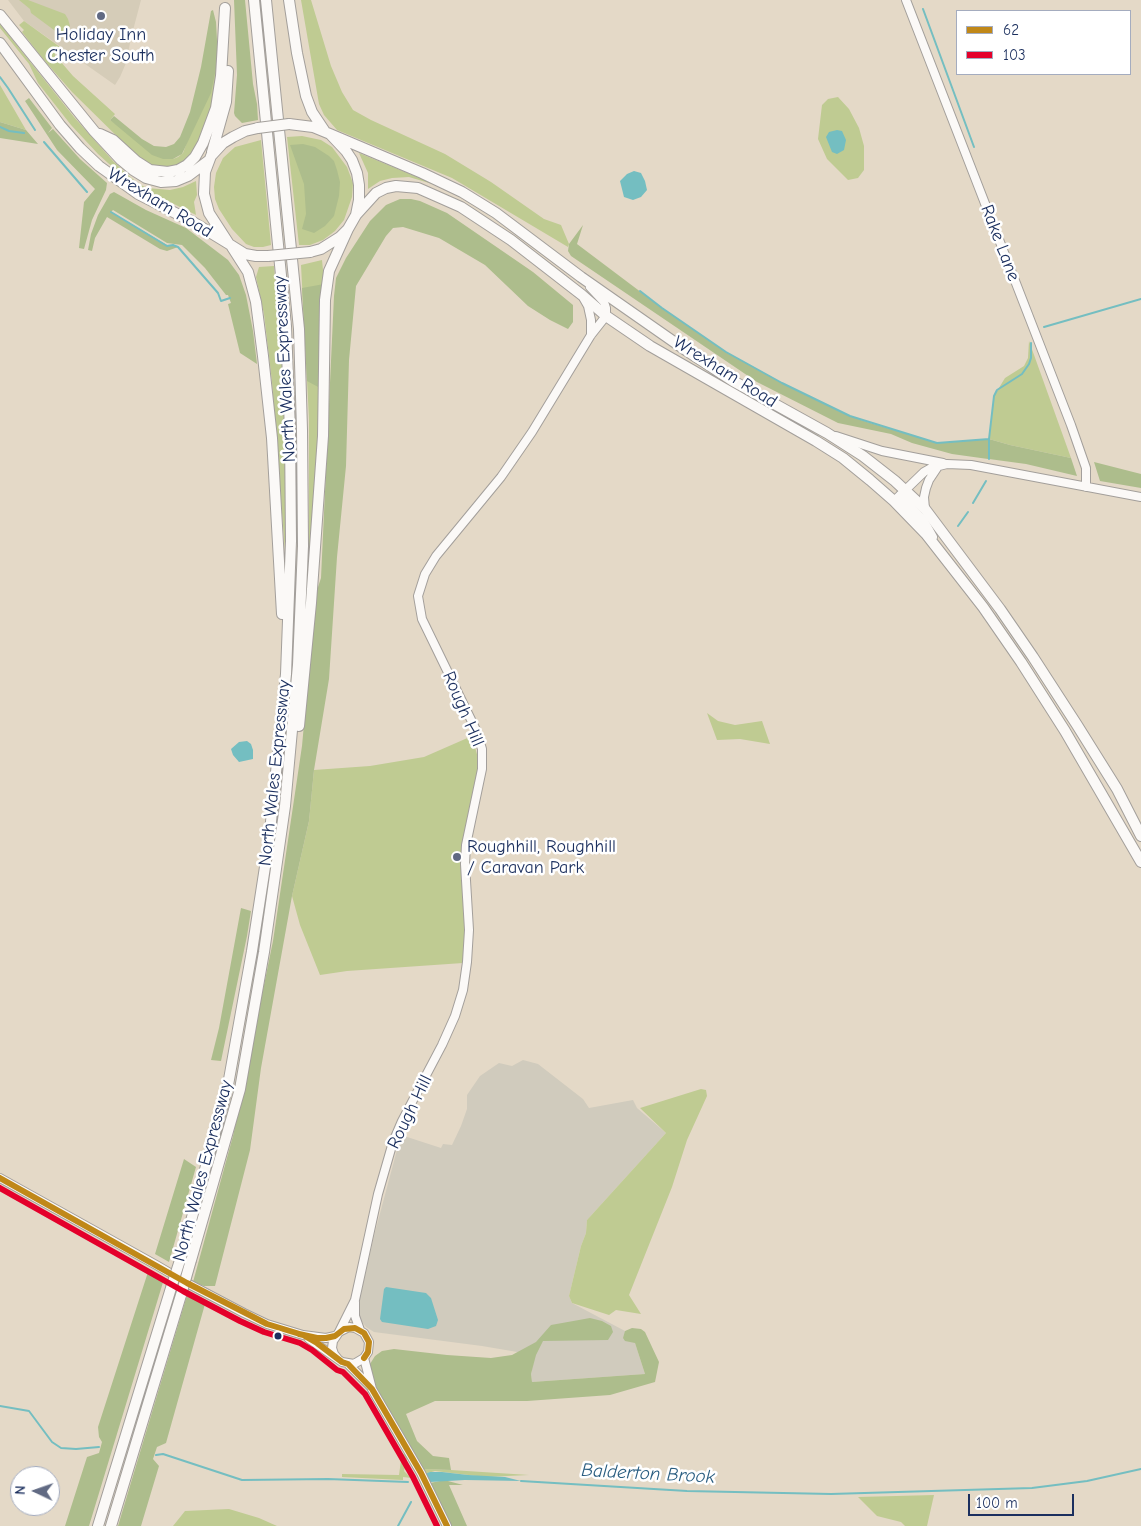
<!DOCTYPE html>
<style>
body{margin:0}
#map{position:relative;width:1141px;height:1526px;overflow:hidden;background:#e4d9c7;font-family:"Comic Neue",sans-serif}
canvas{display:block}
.legend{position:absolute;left:956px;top:10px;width:175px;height:65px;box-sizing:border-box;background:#fff;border:1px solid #a4acbf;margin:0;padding:6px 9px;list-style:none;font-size:15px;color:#1b2f5e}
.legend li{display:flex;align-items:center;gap:10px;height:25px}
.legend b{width:25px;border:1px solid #a4acbf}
.north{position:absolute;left:10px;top:1466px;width:50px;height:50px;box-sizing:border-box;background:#fff;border:1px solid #a4acbf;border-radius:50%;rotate:273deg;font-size:14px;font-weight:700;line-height:20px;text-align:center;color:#1b2f5e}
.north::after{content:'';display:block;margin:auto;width:18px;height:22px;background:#616a83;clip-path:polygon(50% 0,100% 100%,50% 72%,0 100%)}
.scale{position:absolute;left:968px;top:1494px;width:106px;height:22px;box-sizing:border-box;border:2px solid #1b2f5e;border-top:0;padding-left:6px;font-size:15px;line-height:18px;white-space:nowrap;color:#1b2f5e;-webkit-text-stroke:4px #fff;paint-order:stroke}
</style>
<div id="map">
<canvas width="1141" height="1526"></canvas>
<ul class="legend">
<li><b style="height:6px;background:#c08818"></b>62</li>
<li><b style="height:6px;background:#e4002b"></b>103</li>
</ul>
<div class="north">N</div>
<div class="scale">100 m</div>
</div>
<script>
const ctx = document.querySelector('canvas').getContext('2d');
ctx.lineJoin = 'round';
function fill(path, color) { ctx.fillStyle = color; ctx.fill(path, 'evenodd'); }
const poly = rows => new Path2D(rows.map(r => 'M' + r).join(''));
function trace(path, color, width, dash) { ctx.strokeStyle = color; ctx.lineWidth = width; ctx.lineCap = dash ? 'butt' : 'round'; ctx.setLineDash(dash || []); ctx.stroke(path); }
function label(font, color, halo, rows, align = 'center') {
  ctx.font = font + ' "Comic Neue",sans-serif'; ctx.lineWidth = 5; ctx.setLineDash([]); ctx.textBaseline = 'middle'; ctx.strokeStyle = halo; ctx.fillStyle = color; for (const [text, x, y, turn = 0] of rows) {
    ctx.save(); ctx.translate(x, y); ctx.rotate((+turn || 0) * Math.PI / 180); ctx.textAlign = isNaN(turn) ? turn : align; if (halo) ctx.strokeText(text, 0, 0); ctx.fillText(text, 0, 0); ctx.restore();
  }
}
fill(poly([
 [8,0,141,0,131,38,126,63,120,77,115,85,24,21]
]), '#d5ccb8');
fill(poly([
 [523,1060,538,1064,583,1099,589,1108,633,1100,637,1108,666,1133,587,1220,586,1233,581,1246,569,1296,572,1303,625,1331,635,1343,645,1374,532,1382,531,1374,535,1355,482,1346,374,1332,366,1327,359,1318,358,1306,375,1232,401,1135,441,1148,443,1144,452,1145,461,1126,467,1109,467,1095,480,1076,499,1063,512,1066]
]), '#d0cbbd');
fill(poly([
 [19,0,28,0,65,14,68,19,70,26,67,30,58,33,31,13,30,9],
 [301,0,311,0,331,66,342,92,353,110,371,120,445,154,491,182,544,219,561,225,569,244,568,247,452,178,337,130,324,115,319,104],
 [24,21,60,47,55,55,73,76,115,114,110,120,173,159,178,157,183,153,218,58,212,107,199,142,191,155,183,163,174,167,158,168,147,163,138,157,72,92,43,59,22,32,24,30,19,25],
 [0,24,74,117,113,161,128,175,139,184,147,188,159,189,170,190,183,187,196,181,197,195,194,202,196,215,140,187,118,172,98,154,71,125,38,83,29,64,0,28],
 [0,85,26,130,0,122],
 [838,97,849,109,859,128,864,146,864,170,858,178,848,180,827,159,818,139,822,105,828,99],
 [302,136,321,140,332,147,347,167,353,183,352,197,344,220,335,231,323,240,310,245,299,245,287,137],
 [261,140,271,245,263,247,254,247,246,244,232,229,219,209,215,199,214,187,216,173,223,158,235,147],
 [359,153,439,186,409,177,392,178,380,181,368,189,368,173],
 [322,260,324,280,317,469,309,577,309,419,301,265],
 [274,266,282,352,287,496,285,552,272,382,264,314,256,277,259,267],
 [1029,341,1071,458,1010,445,989,439,994,396,1005,378,1024,366,1028,358],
 [707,713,718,721,735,725,762,721,770,744,740,739,717,740],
 [472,736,478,758,477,778,462,846,461,870,465,930,463,963,347,971,320,975,300,925,292,896,309,821,314,770,370,766,424,757],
 [701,1089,706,1090,707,1096,687,1140,672,1187,629,1295,641,1314,616,1310,609,1315,572,1303,569,1296,581,1246,586,1233,587,1220,666,1133,640,1108],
 [402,1453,408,1456,404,1471,411,1478,403,1477,403,1480,342,1477,342,1474,399,1475],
 [423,1469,451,1470,529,1475,485,1477,435,1471,425,1474],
 [934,1495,927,1526,905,1526,901,1522,877,1516,858,1497],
 [229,1509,259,1518,277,1526,173,1526,185,1511]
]), '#bfcb92');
fill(poly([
 [234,0,245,0,253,84,257,104,258,120,242,123,235,116,234,113,237,75],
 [213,10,216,22,218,58,211,93,182,154,173,159,163,159,152,155,110,120,114,116,142,139,154,146,166,147,174,144,180,137,190,112,201,67,211,11],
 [29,98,52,128,48,133,53,129,80,159,107,183,106,190,92,220,84,249,79,248,84,202,95,189,57,150,25,101],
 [0,122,26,130,38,144,0,138],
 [303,144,315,147,329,156,334,161,337,170,340,182,339,196,334,216,325,226,314,233,302,229,306,214,304,184,290,145],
 [114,192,146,210,186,228,228,260,239,275,246,295,253,331,257,364,240,353,228,304,231,303,228,295,226,295,205,268,182,245,167,243,113,210,111,212,167,245,173,245,178,247,167,251,160,249,107,217,95,238,92,251,88,250,91,234,98,215,110,194],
 [400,199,411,199,420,201,447,213,533,272,573,305,573,322,568,329,550,320,528,306,485,265,439,238,403,227,393,228,386,236,356,286,349,360,346,466,337,557,329,679,314,770,309,821,292,896,261,1068,250,1150,215,1286,204,1286,193,1282,233,1136,273,941,302,746,316,593,321,578,334,296,336,278,346,258,370,221,386,205],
 [583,225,577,244,662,308,726,352,782,383,850,416,867,422,937,443,988,439,988,459,952,454,912,443,891,434,838,423,757,382,571,256,568,251,569,244],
 [324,284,320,388,307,381,302,288],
 [989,439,1010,445,1071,458,1077,476,1026,464,989,459],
 [1094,462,1141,474,1141,488,1100,481],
 [241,908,251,911,247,936,221,1061,211,1060,219,1028],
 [184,1159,196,1167,169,1262,155,1254],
 [148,1272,154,1273,164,1279,89,1526,65,1526,87,1457,99,1453,102,1442,99,1437,98,1427],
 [188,1292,205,1304,166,1443,157,1447,153,1459,159,1466,141,1526,118,1526],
 [590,1318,602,1321,611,1326,613,1332,608,1340,543,1341,536,1355,531,1374,532,1382,645,1374,635,1343,625,1341,623,1338,625,1331,632,1328,641,1329,645,1332,659,1362,655,1382,610,1395,527,1401,435,1401,406,1414,417,1441,433,1456,449,1458,451,1470,423,1469,377,1389,372,1377,370,1364,375,1356,382,1351,394,1349,447,1355,491,1358,512,1355,536,1342,551,1325],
 [440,1481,448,1481,463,1485,449,1485,467,1526,451,1526,430,1483]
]), '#adbd8c');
fill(poly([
 [837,130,842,131,846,140,844,150,837,154,832,152,826,137,829,132],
 [634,171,641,173,645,181,647,190,641,197,633,200,624,197,620,181,627,174],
 [247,741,251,744,253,750,253,759,239,762,233,755,231,749,239,742],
 [386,1287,426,1293,431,1298,438,1320,436,1326,428,1329,382,1322,380,1319,384,1289],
 [430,1472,442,1472,468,1475,505,1477,521,1481,465,1480,430,1482,425,1474]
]), '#74bec1');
trace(poly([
 [923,9,974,147],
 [0,77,8,88,35,130],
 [0,127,9,131,24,133],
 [44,142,87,192],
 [111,212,167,246,173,245,178,247,218,293,221,301,230,298],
 [640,291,662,308,726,352,782,383,850,416,937,443,989,439],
 [1044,327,1141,299],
 [989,459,989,439,994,396,997,390,1022,374,1029,364,1031,358,1031,343],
 [973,503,986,481],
 [958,526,968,512],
 [0,1406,29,1411,52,1442,61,1448,76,1449,99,1447],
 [156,1455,163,1454,242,1480,328,1479,408,1482],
 [521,1481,687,1491,831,1494,1032,1488,1087,1481,1141,1469],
 [398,1526,411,1502]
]), '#74bec1', 2);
const secondary = poly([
 [906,0,1071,425,1086,468,1086,487],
 [584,299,588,306,591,320,591,335],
 [836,436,882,451,943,463],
 [900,495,924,521,933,537],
 [894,501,924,472,931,468,947,464,971,465,1141,497],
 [925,509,924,497,926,488,929,480,939,465],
 [0,1178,158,1266,187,1283,244,1313,267,1324,303,1335,326,1338,335,1336],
 [355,1302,355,1316,360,1330],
 [339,1332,355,1300,378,1194,393,1142,402,1121,442,1045,455,1016,463,990,467,962,469,930,465,864,466,845,482,769,482,749,476,730,422,619,418,596,425,574,436,556,501,477,532,432,591,335,606,316,606,308,604,302,590,287],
 [309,1339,342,1362,354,1364,364,1358,368,1352,369,1342,364,1333,355,1328,349,1327,339,1332,333,1341,332,1348,334,1354,338,1359],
 [364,1358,372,1389,421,1473,447,1526],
 [348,1364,371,1387]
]);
const highway = poly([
 [289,0,297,53,306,96,312,112,324,130],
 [0,15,94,131,121,160,133,170,146,178,161,182,176,181,188,176,208,161],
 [0,43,60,125,80,148,99,166,138,194,193,222,229,244],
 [289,124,313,127,330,134,346,151,352,160,357,173,359,185,359,200,356,215,348,229,340,237,321,249,310,252],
 [258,128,245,131,233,137,223,143,211,156,205,172,204,194,209,213,229,244,245,254,256,256,268,256],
 [100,134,113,140,136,161,150,170,168,172,178,170,187,165,195,157,203,143,216,108,221,76,225,8],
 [330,134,422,173,462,192,496,213,581,277,687,351,733,381,827,433,863,456,895,481,925,509,1000,609,1033,657,1077,725,1117,789,1141,836],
 [212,152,226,102,228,71],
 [356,215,376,193,386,188,396,186,418,188,461,207,511,240,582,295,606,316,650,346,816,441,843,458,870,480,894,501,926,534,983,607,1021,662,1065,731,1141,862],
 [232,247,248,272,256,302,263,356,272,438,282,614],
 [299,726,311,603,323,436,325,300,329,271,348,229],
 [182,1254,228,1085,252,951,269,841,286,674,291,541,290,431,286,326,254,0],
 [191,1260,240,1089,264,952,285,806,298,665,303,546,302,430,299,329,266,0],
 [98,1526,171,1288],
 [111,1526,181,1295]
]);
trace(secondary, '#a39f9b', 10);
trace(highway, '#a39f9b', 12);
trace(secondary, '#fbf9f7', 8);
trace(highway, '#fbf9f7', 10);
const highwayBridge = poly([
 [258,128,289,124],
 [268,256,310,252],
 [171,1288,182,1254],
 [181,1295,191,1260]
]);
trace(highwayBridge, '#a39f9b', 12, []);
trace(highwayBridge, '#fbf9f7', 10);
trace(poly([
 [0,1178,187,1283,267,1324,303,1335,317,1343,342,1362,348,1364,372,1389,421,1473,447,1526],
 [299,1334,317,1338,326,1338,335,1336,344,1329,355,1328,364,1333,369,1342,368,1352,364,1358]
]), '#c08818', 6);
trace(poly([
 [0,1188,183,1291,240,1321,264,1332,300,1343,312,1350,337,1370,343,1372,365,1394,413,1477,437,1526]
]), '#e4002b', 6);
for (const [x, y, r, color] of [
 [101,16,5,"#616a83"],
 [457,857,5,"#616a83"],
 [278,1336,4.5,"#1b2f5e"]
]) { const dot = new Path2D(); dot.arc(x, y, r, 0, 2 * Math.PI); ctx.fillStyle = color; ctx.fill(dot); trace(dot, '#fff', 2); }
label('18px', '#1b2f5e', '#fff', [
 ["Holiday Inn",101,35],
 ["Chester South",101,56],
 ["Roughhill, Roughhill",467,847,"left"],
 ["/ Caravan Park",467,868,"left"]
]);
label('18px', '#1b2f5e', '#fff', [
 ["Wrexham Road",160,203,31],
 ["Rake Lane",1000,243,69],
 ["North Wales Expressway",285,369,-93],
 ["Wrexham Road",725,372,32],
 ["Rough Hill",463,709,67],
 ["North Wales Expressway",275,773,-84],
 ["Rough Hill",410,1112,-64],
 ["North Wales Expressway",203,1171,-75]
]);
label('italic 19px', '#295d80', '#fff', [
 ["Balderton Brook",648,1474,3]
]);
</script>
